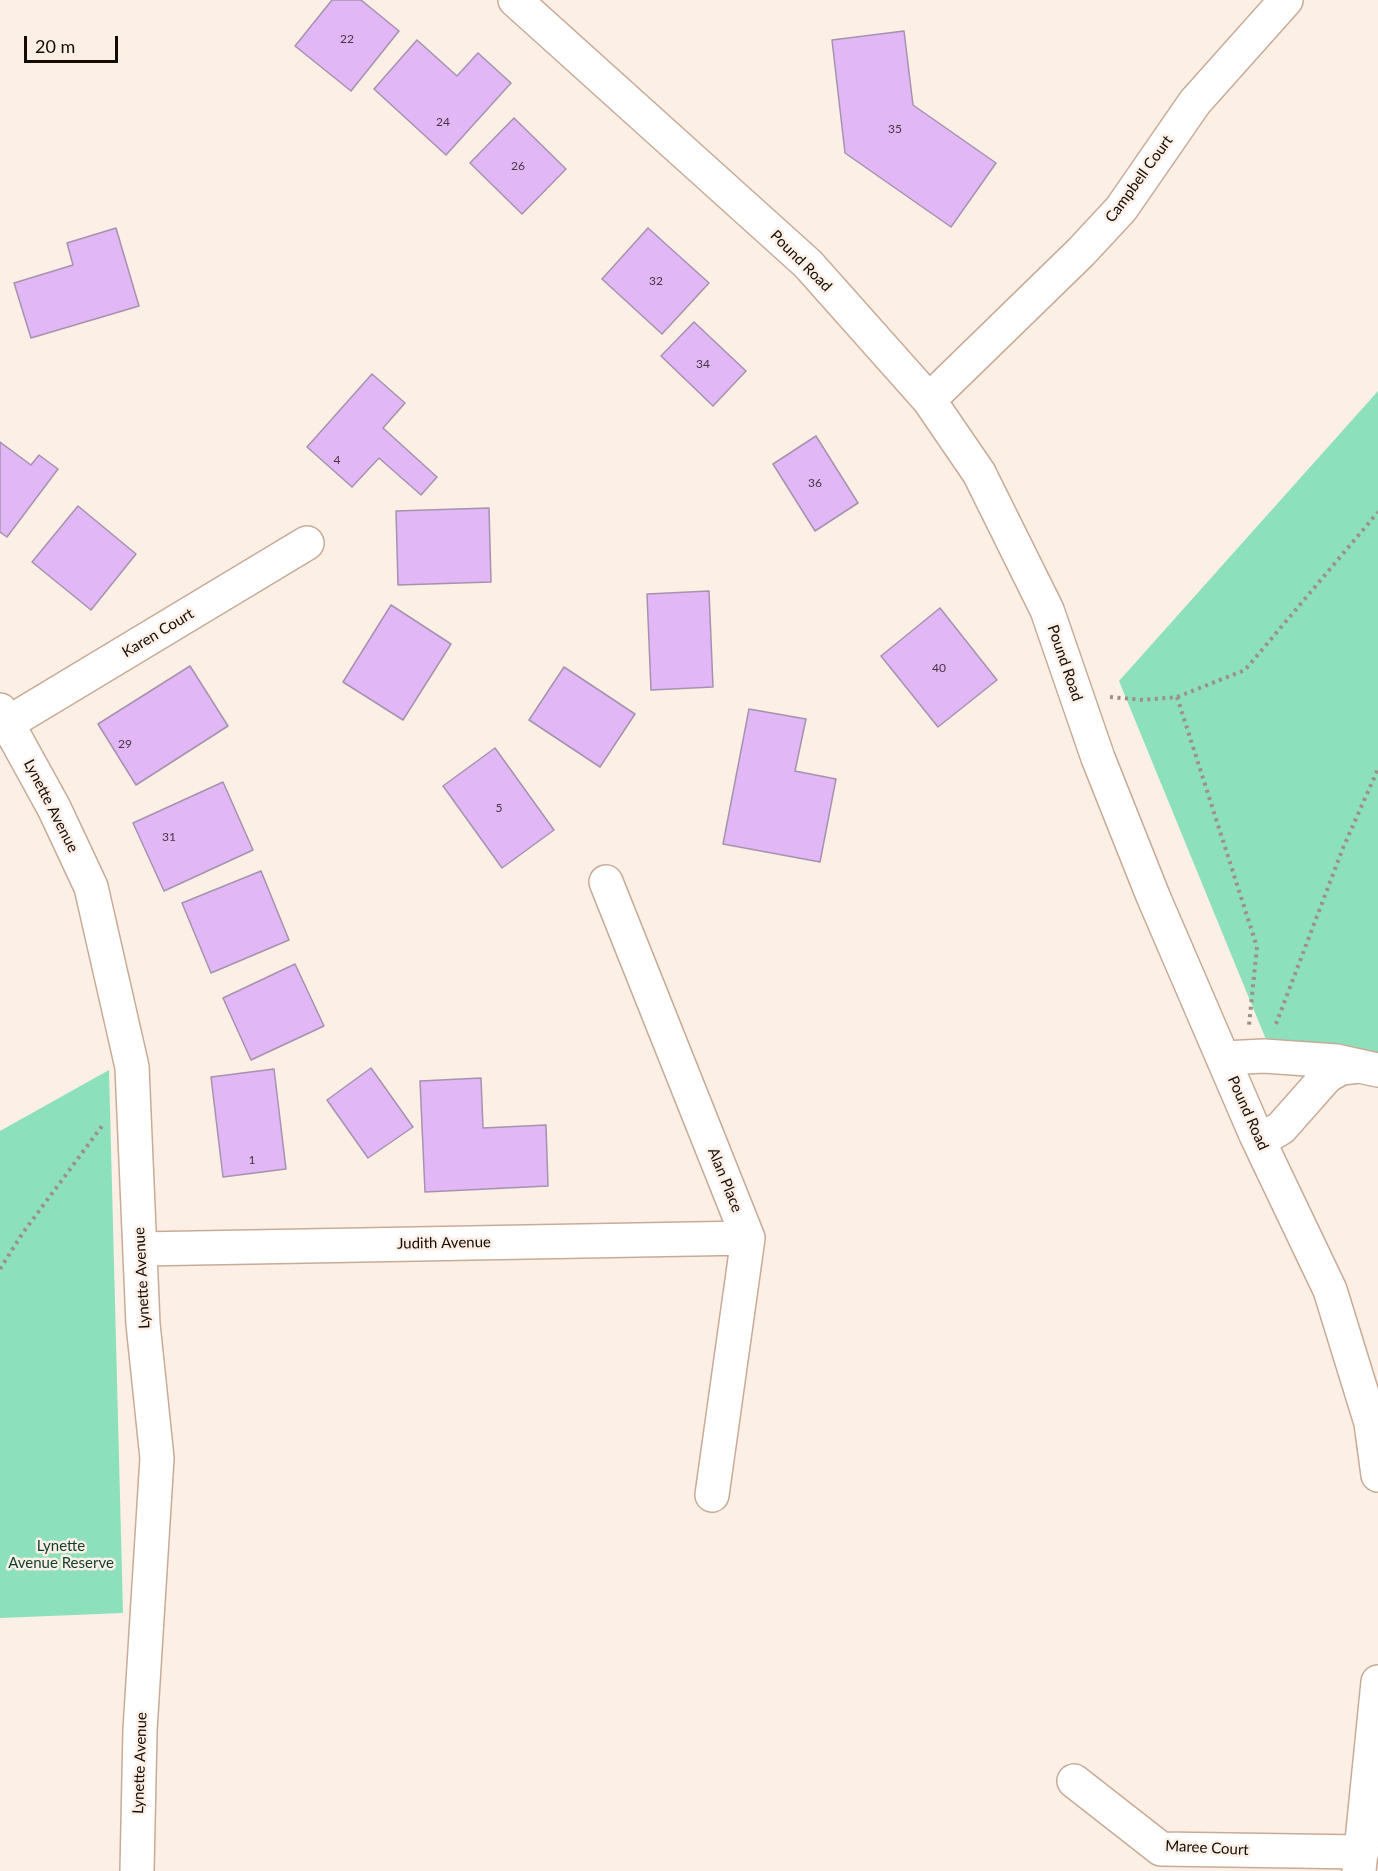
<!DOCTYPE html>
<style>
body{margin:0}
#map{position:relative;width:1378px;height:1871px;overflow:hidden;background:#fbefe6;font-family:Lato,sans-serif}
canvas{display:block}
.scale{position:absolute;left:24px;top:36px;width:94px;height:27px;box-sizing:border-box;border:3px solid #140b05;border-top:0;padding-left:8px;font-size:18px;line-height:21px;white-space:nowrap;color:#140b05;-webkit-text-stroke:4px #fbefe6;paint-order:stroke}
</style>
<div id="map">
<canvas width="1378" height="1871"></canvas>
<div class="scale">20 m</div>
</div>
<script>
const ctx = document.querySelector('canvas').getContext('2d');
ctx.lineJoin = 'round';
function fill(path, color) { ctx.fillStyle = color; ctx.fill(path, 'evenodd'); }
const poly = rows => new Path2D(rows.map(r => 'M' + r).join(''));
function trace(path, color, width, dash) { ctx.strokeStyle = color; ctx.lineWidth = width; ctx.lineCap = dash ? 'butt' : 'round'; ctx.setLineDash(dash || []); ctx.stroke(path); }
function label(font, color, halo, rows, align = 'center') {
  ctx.font = font + ' Lato,sans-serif'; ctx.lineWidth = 5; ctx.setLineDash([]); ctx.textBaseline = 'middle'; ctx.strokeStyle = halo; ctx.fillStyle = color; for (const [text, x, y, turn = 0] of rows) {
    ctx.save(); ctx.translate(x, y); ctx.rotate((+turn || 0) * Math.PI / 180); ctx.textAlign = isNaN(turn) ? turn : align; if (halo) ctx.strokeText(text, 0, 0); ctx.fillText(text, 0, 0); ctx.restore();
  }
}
fill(poly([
 [1378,391,1378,1073,1274,1059,1119,681],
 [109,1070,123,1613,0,1618,0,1131]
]), '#8de0bc');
const building = poly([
 [332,0,361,0,399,31,351,91,295,46,332,0],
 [904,31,913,105,996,163,951,227,845,153,832,40,904,31],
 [417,40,457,76,478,53,511,83,446,155,374,89,417,40],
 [514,118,566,169,522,214,470,163,514,118],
 [116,228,139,306,31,338,14,283,73,265,67,243,116,228],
 [648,228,709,283,662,334,602,279,648,228],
 [694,322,746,371,713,406,661,356,694,322],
 [372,374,405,403,383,428,437,477,421,495,379,458,352,487,307,447,372,374],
 [816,436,858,503,815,531,773,464,816,436],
 [0,442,31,465,39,455,58,469,7,537,0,532,0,442],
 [78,506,136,554,91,610,32,562,78,506],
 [489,508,491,582,398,585,396,511,489,508],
 [709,591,713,687,651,690,647,594,709,591],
 [391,605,451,644,403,720,343,682,391,605],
 [940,608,997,680,938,727,881,656,940,608],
 [190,666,228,726,136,785,98,724,190,666],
 [564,667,635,714,600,767,529,720,564,667],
 [749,709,806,719,795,771,836,779,820,862,723,844,749,709],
 [495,748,554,830,502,868,443,786,495,748],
 [223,782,253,850,164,891,133,823,223,782],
 [261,871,289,940,211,973,182,903,261,871],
 [295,964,324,1026,251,1060,223,998,295,964],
 [371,1068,413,1127,368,1158,327,1100,371,1068],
 [274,1069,286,1169,223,1177,211,1077,274,1069],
 [481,1078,483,1128,546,1125,548,1186,425,1192,420,1081,481,1078]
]);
fill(building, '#e1b7f6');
trace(building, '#a593ae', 1.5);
const minor = poly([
 [515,0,808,264,929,400,979,473,1047,610,1098,758,1153,896,1256,1135,1330,1290,1371,1423,1378,1475],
 [929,400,1081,252,1121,209,1195,102,1286,0],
 [0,710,54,808,91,887,132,1067,143,1324,157,1458,140,1730,137,1871],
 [8,723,307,543],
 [606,882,748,1238,712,1495],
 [1224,1058,1264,1056,1336,1061,1378,1070],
 [1259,1141,1281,1128,1327,1076,1341,1068,1359,1066],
 [140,1249,748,1238],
 [1074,1781,1161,1849,1362,1852],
 [1359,1871,1378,1682]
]);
trace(minor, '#c8ab97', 36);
trace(poly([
 [1110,697,1143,700,1177,697,1245,670,1378,512],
 [1177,697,1257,947,1249,1025],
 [1276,1024,1343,848,1378,769],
 [0,1269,22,1234,102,1126]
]), '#9c9189', 4, [3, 4.5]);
trace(minor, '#fff', 33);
label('12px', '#473641', null, [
 ["22",347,39],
 ["24",443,122],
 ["35",895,129],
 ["26",518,166],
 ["32",656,281],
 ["34",703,364],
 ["4",337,460],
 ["36",815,483],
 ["40",939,668],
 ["29",125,744],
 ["5",499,808],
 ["31",169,837],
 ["1",252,1160]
]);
label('15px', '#140b05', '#fbefe6', [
 ["Campbell Court",1139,179,-54],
 ["Pound Road",801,261,45],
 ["Karen Court",158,633,-31],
 ["Pound Road",1065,663,71],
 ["Lynette Avenue",51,806,63],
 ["Pound Road",1248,1113,66],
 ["Alan Place",725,1180,68],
 ["Judith Avenue",444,1243,-1],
 ["Lynette Avenue",142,1278,-93],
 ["Lynette Avenue",140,1763,-88],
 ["Maree Court",1207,1848,3]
]);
label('15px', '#0e3e2d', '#fbefe6', [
 ["Lynette",61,1546],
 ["Avenue Reserve",61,1563]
]);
</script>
